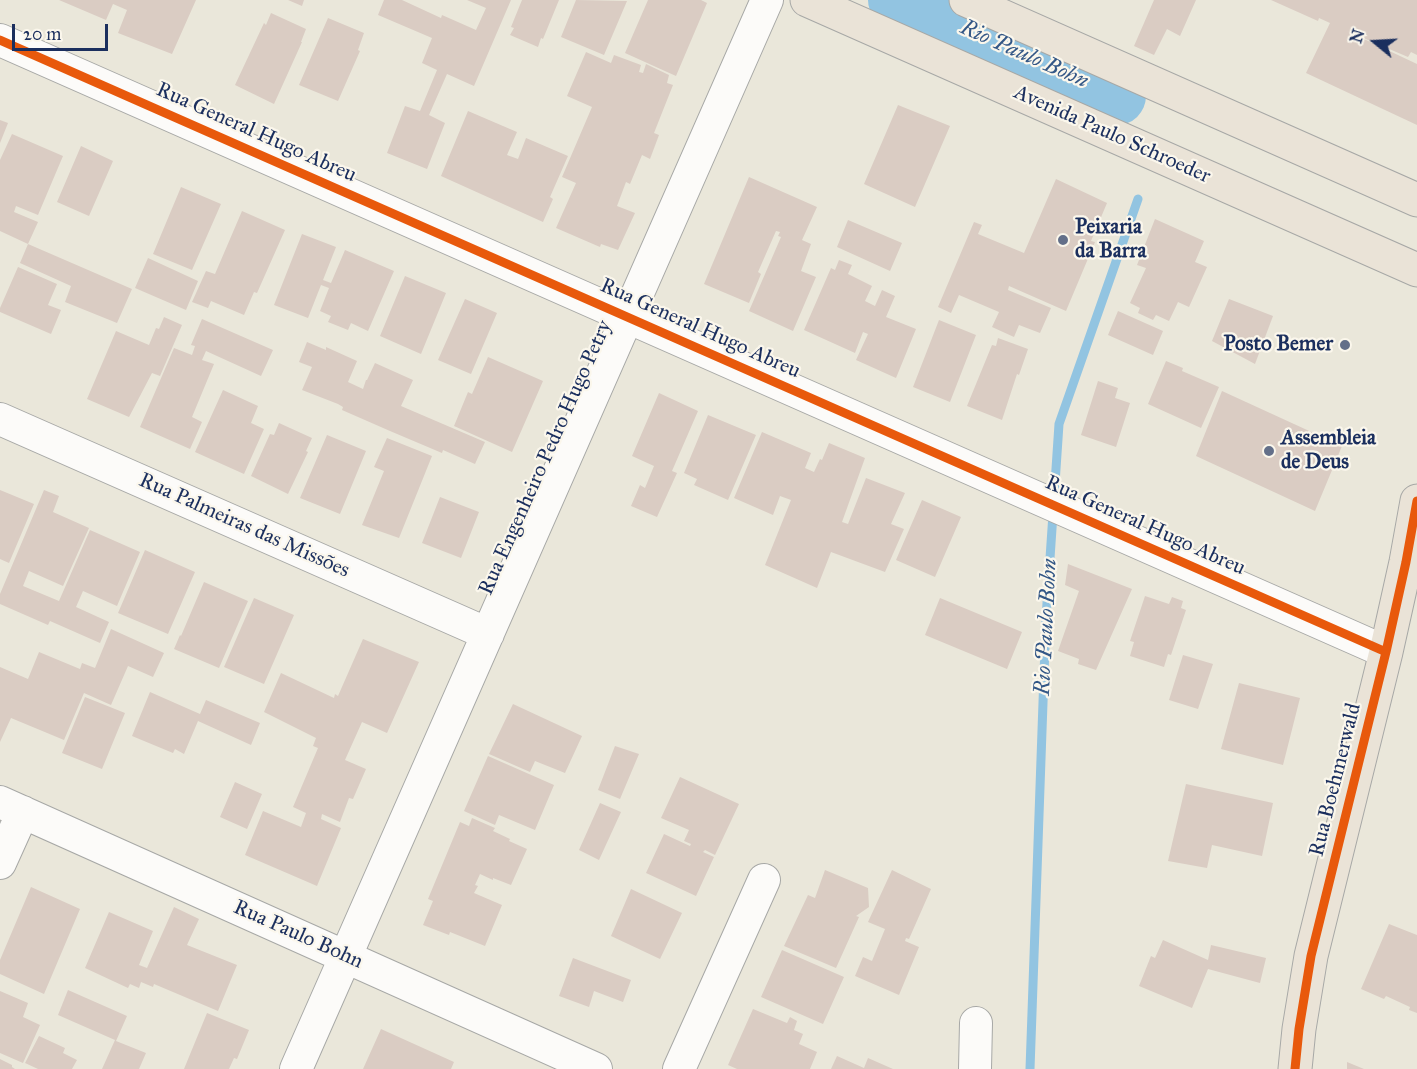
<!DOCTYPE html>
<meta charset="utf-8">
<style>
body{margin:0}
#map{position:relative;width:1417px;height:1069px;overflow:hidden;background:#eae7da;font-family:"IM FELL Great Primer",serif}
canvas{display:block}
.north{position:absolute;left:1345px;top:12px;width:60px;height:60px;-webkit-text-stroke:4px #fbf7ec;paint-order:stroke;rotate:288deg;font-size:16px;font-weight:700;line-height:24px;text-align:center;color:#1b2f5e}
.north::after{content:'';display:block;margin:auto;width:21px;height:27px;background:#1b2f5e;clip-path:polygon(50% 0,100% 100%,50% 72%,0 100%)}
.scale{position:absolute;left:12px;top:24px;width:96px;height:27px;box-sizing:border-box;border:3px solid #1b2f5e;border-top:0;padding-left:8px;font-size:18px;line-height:21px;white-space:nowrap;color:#1b2f5e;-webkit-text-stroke:4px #fbf7ec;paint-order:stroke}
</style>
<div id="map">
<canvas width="1417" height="1069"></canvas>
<div class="north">N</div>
<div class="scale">20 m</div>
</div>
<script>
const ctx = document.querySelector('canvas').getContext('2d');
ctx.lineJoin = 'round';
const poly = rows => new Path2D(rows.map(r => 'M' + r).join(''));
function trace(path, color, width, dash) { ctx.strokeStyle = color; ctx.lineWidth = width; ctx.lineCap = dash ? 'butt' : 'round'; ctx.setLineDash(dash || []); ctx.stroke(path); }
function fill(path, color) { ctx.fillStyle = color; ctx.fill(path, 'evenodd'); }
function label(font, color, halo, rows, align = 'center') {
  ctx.font = font + ' "IM FELL Great Primer",serif'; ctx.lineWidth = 4.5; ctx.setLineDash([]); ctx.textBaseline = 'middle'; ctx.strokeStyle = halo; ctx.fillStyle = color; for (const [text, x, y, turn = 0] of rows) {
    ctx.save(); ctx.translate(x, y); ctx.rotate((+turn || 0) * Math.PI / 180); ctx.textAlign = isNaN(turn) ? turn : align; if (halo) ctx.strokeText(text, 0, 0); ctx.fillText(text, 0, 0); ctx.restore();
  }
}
trace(poly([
 [1030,1069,1046,618,1059,424,1138,199]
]), '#92c4e1', 9);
trace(poly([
 [897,0,1117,96]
]), '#92c4e1', 58);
fill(poly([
 [59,0,196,0,172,54,118,33,127,10,113,4,106,20],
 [288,0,304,0,302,6],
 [384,0,402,0,441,18,442,15,476,30,486,8,467,0,511,0,474,86,447,74,429,115,445,123,427,169,387,153,405,106,420,111,437,70,422,63,432,38,378,15],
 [522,0,559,0,543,39,541,38,538,47,510,35,514,28,511,27],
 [576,0,627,1,604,55,561,37],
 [648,0,701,0,707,3,676,76,625,53],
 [1154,0,1196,0,1180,36,1167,29,1154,55,1134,46],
 [1271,0,1417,0,1417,55,1411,52,1408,57,1347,31,1417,64,1417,125,1306,73,1330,23,1319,18,1318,21],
 [271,13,306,29,301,42,302,42,274,104,235,85,264,23,266,25],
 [328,18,364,33,358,50,360,51,338,101,299,85],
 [586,52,611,63,614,55,641,65,639,72,643,73,646,64,669,75,667,83,673,85,654,133,659,135,650,159,642,155,630,184,626,182,617,206,635,213,618,250,601,244,600,247,556,228,576,183,562,177,592,107,567,96],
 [898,105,950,126,915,207,864,184],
 [468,111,517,132,507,155,518,159,526,138,568,156,550,197,553,199,543,222,441,176],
 [0,120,8,123,0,143],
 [12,134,63,156,38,215,16,206,14,212,38,222,28,244,0,231,0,160],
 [81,146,113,161,89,216,57,202],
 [749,177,817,207,802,240,811,244,801,271,816,277,793,331,749,311,781,237,778,236,780,232,776,231,758,272,761,274,749,303,704,284],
 [1056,179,1107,203,1091,241,1095,242,1066,311,1009,286,1008,290,1051,308,1040,333,1019,325,1014,337,992,327,999,312,959,295,951,313,938,307,974,222,982,225,978,234,1024,253],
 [181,187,221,204,192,270,153,254],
 [242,211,285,230,257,293,254,292,244,315,211,301,208,308,192,302,206,271,215,274],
 [1155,219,1204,241,1195,262,1207,267,1189,307,1178,302,1169,321,1156,315,1153,320,1138,313,1140,308,1130,303,1146,268,1137,265],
 [848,220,902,243,890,271,837,247],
 [302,234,336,247,323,280,331,283,345,250,394,271,368,331,351,323,348,330,328,322,331,316,320,311,329,288,321,285,308,318,274,305],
 [28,244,132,289,117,323,65,302,71,286,20,263],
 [148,258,198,281,186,310,135,288],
 [839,260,852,265,848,274,872,286,865,301,875,306,882,290,895,296,886,317,916,329,896,378,856,360,868,334,863,332,855,353,804,330,831,268,835,270],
 [18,267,57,284,48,305,61,310,51,334,0,312,0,308],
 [405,276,446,293,421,354,380,336],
 [465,299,497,313,471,374,438,360],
 [1229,299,1273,316,1255,364,1212,341],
 [1118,311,1163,331,1153,355,1108,335],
 [164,317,182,325,160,376,152,373,129,417,87,399,116,331,149,345,156,328,159,329],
 [202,319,273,350,261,376,206,351,202,360,214,364,192,417,202,422,190,449,140,427,174,348,192,355,195,346,191,345],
 [939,320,976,335,950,402,913,387],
 [998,338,1028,349,1019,375,1017,374,1002,420,967,406,992,345,996,346],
 [307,342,326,350,326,347,357,361,348,382,363,389,366,380,367,380,375,363,413,380,401,406,485,442,475,464,443,450,442,453,390,431,342,410,343,407,338,404,302,390,312,367,299,362],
 [488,357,543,381,512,452,454,426,468,392,472,394],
 [1166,361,1183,368,1182,371,1219,387,1201,428,1148,404],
 [1098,381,1118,388,1115,398,1130,403,1116,447,1081,435],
 [223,390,258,406,251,423,264,429,244,474,195,452],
 [1222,391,1342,446,1315,511,1196,456],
 [659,393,698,411,672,471,677,473,657,517,631,506,640,485,645,488,654,466,632,456],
 [708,415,756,435,728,500,694,485,697,479,684,473],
 [279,423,312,438,306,451,308,452,288,494,251,476,270,434,274,435],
 [762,432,811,453,805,468,814,472,820,459,822,460,829,443,865,458,842,522,848,524,866,478,905,493,891,524,904,529,885,572,831,552,817,588,765,565,791,500,780,496,773,515,734,498],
 [327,435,366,451,340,514,300,498],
 [387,438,432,456,399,538,362,525,384,471,374,467],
 [0,490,34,504,9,563,0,559],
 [44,490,59,496,53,512,89,528,63,586,29,571,23,586,59,601,90,530,140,552,117,606,83,591,76,607,109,622,100,643,50,621,48,625,0,604,0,594],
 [440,497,479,512,461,558,422,543],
 [922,500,961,517,935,577,896,560],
 [145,550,195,572,168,634,118,613],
 [1068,564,1132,589,1096,670,1078,664,1079,659,1058,651,1079,591,1065,585],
 [204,582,248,601,219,668,174,649,180,635,181,636],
 [1145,596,1169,604,1172,597,1183,601,1181,608,1186,610,1171,655,1168,654,1164,667,1130,656,1134,642,1130,641],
 [254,598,294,615,264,684,224,667],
 [940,598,1022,632,1007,669,925,635],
 [111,629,164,653,153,677,128,666,111,705,84,693,64,740,11,718,0,742,0,667,28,679,39,652,80,669,82,663,95,668],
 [363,639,419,662,387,733,362,722,345,760,366,769,353,799,349,798,340,822,322,814,321,819,341,828,317,886,245,855,263,811,301,827,306,813,293,807,318,748,313,746,316,738,264,712,281,673,334,698,335,694,338,696],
 [1183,655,1213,664,1198,709,1169,700],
 [1239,683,1300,698,1283,765,1221,749],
 [150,692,200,714,206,700,260,723,251,745,198,721,184,754,175,749,173,753,132,736],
 [85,697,125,713,102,769,62,753],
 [513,704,582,736,565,773,535,761,530,772,489,754],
 [615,746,639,754,620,799,598,790],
 [488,756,554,785,535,830,499,815,495,825,464,811],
 [680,777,739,804,715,855,705,850,703,852,714,857,696,896,646,873,664,834,690,846,691,844,684,841,689,830,661,818],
 [235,782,262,794,247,829,220,817],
 [1186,784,1273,803,1262,856,1212,845,1207,868,1168,861],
 [600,803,621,812,599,860,579,850],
 [472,818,495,828,493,831,510,839,509,841,527,849,511,885,493,878,493,880,480,874,475,885,478,886,474,893,502,905,485,946,450,932,449,935,423,925,433,901,428,899,460,822,469,826],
 [825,870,868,888,869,907,856,916,859,917,836,968,784,946,808,895,815,898],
 [892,870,931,889,909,939,906,938,905,941,919,947,899,995,855,976,863,957,872,961,885,929,868,922],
 [31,887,80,909,44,994,0,974,0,960],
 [631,889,682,913,660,959,611,936],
 [174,907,199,919,187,945,237,965,218,1011,154,984,153,987,141,982,139,988,130,984,128,988,85,968,109,912,153,931,139,965,147,968],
 [1389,924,1417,935,1417,1013,1409,1010,1410,1007,1386,996,1384,999,1361,989],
 [1163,940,1208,960,1211,945,1266,958,1260,983,1208,969,1192,1008,1139,986,1151,956,1155,958],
 [782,950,844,977,823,1024,761,997],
 [573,958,631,980,623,1002,594,991,589,1007,559,996],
 [68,990,127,1016,116,1041,146,1053,139,1069,102,1069,115,1040,58,1015],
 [0,991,28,1003,23,1017,40,1025,23,1063,0,1053],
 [753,1009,787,1023,790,1017,797,1021,794,1030,803,1034,799,1044,817,1052,810,1069,737,1069,728,1065],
 [207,1013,249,1030,237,1059,234,1058,229,1069,184,1069],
 [381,1029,454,1062,451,1069,363,1069],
 [39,1036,65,1048,63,1053,77,1060,72,1069,38,1069,25,1063],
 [837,1056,864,1068,868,1058,893,1069,831,1069],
 [0,1059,12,1065,12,1067,15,1069,0,1069],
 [1347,1062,1364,1069,1347,1069]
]), '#daccc3');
const minor = poly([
 [0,40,1386,652],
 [0,419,488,634],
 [0,802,596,1069],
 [0,863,23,812],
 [296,1069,767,0],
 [679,1069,764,880],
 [975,1069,976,1023]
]);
const major = poly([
 [807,0,1417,270],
 [966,0,1417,200],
 [1295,1069,1299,1029,1311,956,1386,652,1406,562,1417,501]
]);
trace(minor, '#a7a8a6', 34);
trace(major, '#a7a8a6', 35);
trace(minor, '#fcfbf9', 32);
trace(major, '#eae3d7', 33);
trace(poly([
 [0,40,1386,652],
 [1295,1069,1299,1029,1311,956,1386,652,1406,562,1417,501]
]), '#e8590c', 9);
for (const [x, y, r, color] of [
 [1063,240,6,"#636f89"],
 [1345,345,6,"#636f89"],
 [1269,451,6,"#636f89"]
]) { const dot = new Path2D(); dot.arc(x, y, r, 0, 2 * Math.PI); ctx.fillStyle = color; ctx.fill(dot); trace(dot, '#fbf7ec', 2); }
label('21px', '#1b2f5e', '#fbf7ec', [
 ["Rua General Hugo Abreu",256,133,24],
 ["Avenida Paulo Schroeder",1112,135,24],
 ["Rua General Hugo Abreu",700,329,24],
 ["Rua Engenheiro Pedro Hugo Petry",546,458,-66],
 ["Rua Palmeiras das Missões",244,526,24],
 ["Rua General Hugo Abreu",1145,526,24],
 ["Rua Boehmerwald",1336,780,-76],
 ["Rua Paulo Bohn",298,935,24]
]);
label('bold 21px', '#1b2f5e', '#fbf7ec', [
 ["Peixaria",1075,228],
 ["da Barra",1075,252],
 ["Posto Bemer",1333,345,"right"],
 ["Assembleia",1281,439],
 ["de Deus",1281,463]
], 'left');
label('italic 22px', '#335786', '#fbf7ec', [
 ["Rio Paulo Bohn",1024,55,24],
 ["Rio Paulo Bohn",1047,627,-87]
]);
</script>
